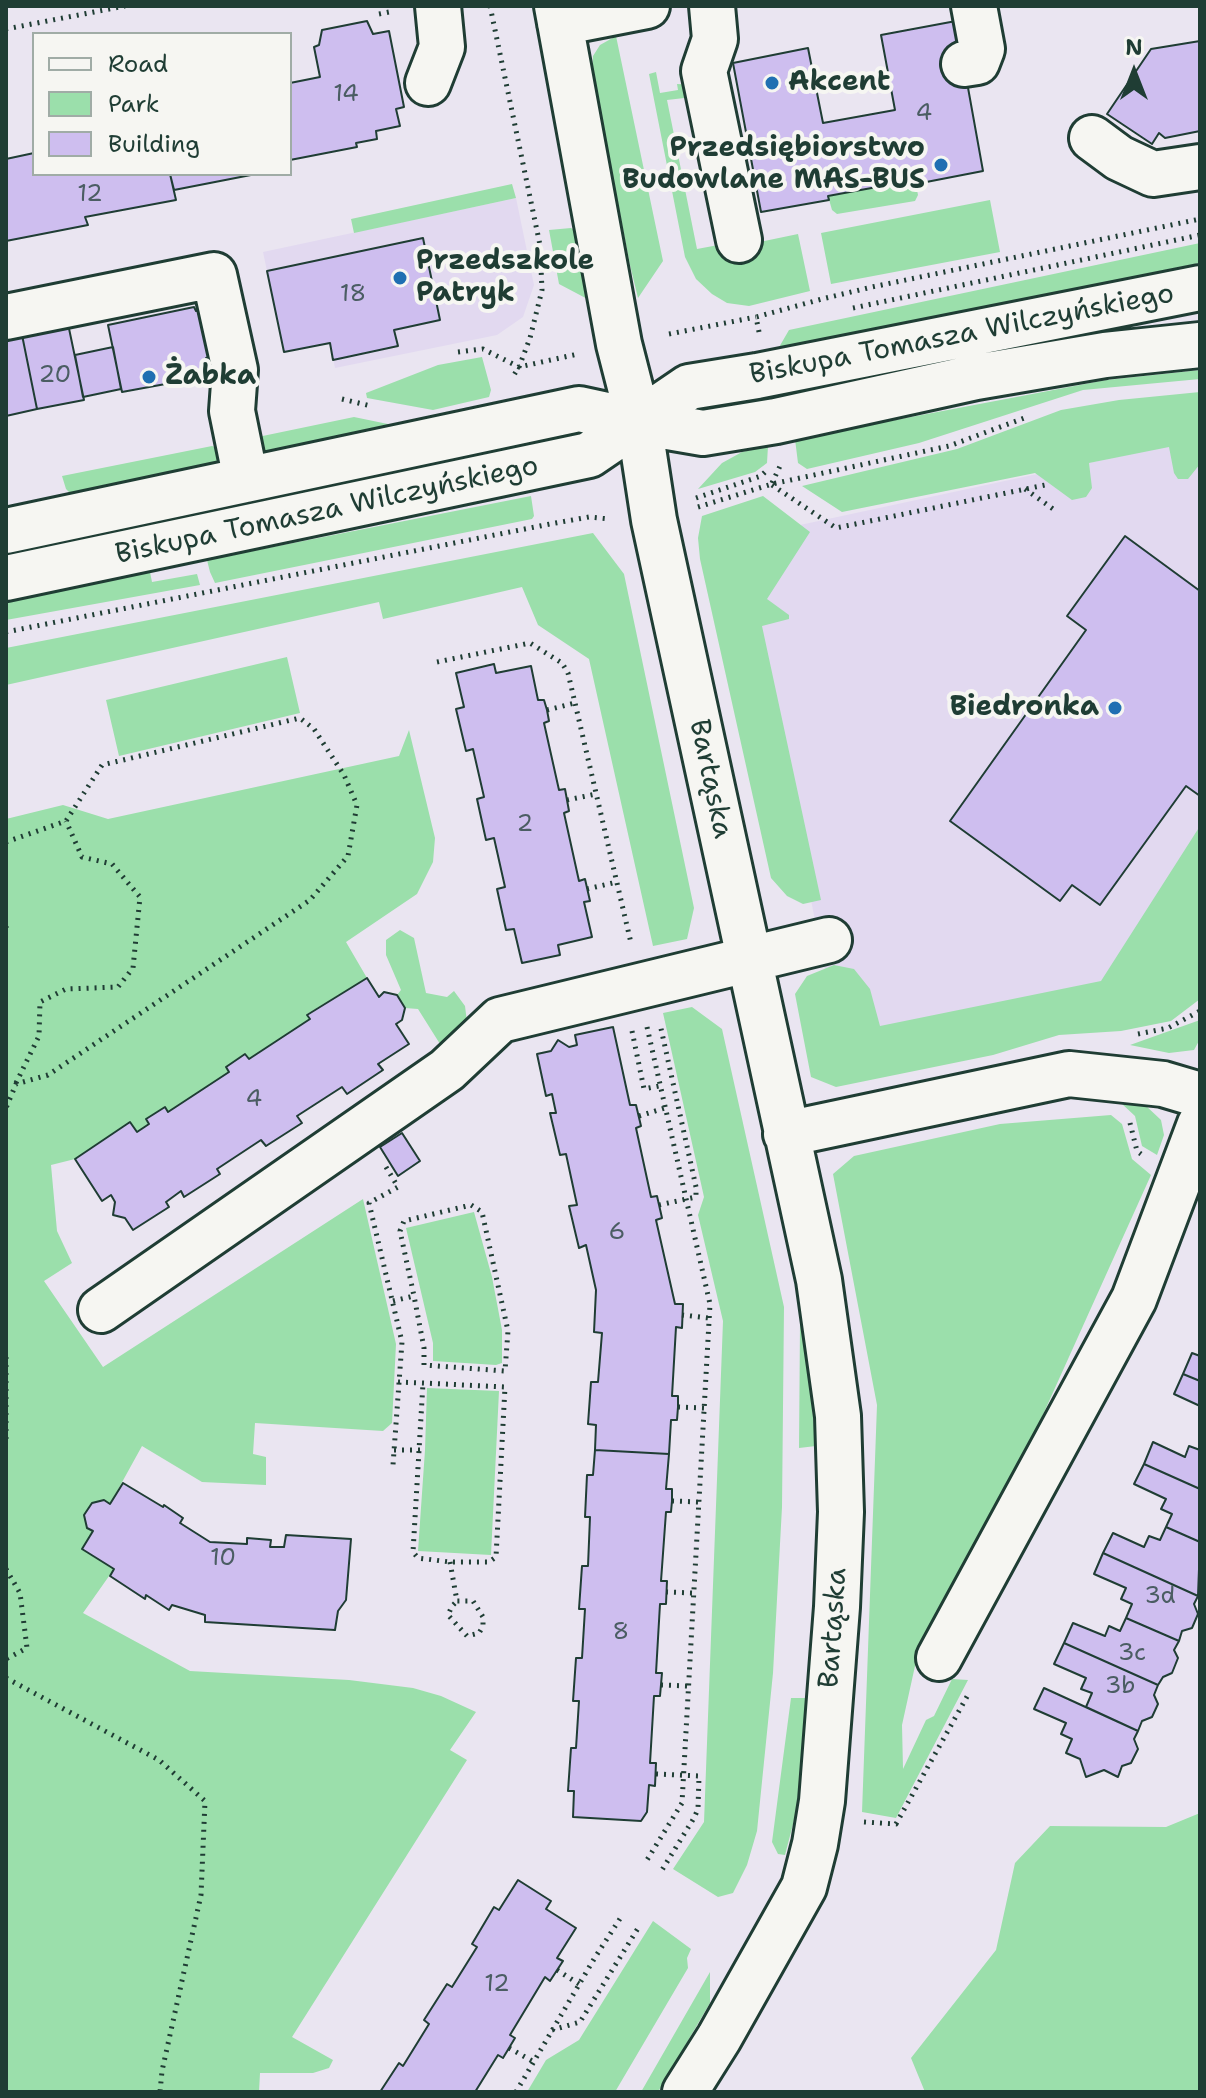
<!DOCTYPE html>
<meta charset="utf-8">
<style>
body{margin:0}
#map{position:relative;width:1206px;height:2098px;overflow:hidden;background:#eae5f1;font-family:"Shantell Sans",sans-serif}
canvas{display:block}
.frame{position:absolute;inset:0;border:8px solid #1f3d34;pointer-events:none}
.legend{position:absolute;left:32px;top:32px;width:260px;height:144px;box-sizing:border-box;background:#f6f6f2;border:2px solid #a0aca6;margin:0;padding:10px 14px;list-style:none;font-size:24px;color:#1f3d34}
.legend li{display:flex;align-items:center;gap:16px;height:40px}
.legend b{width:40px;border:2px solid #a0aca6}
.north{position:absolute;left:1094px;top:32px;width:80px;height:80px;-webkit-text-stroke:6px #f6f6f2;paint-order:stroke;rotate:0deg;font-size:22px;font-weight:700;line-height:32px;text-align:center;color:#1f3d34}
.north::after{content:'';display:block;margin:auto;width:28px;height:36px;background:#1f3d34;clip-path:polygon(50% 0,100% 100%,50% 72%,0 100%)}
</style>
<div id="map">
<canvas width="1206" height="2098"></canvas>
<div class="frame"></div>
<ul class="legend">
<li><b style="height:10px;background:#f6f6f2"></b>Road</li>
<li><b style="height:22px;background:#9bdfab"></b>Park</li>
<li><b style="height:22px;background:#cebeef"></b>Building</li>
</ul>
<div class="north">N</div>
</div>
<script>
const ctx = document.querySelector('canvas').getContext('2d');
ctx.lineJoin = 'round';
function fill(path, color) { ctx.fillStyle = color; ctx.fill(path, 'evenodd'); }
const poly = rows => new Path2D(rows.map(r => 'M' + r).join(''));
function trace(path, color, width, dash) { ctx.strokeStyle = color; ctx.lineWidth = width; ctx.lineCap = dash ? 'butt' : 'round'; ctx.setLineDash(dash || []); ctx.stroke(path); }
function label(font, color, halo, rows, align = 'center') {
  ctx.font = font + ' "Shantell Sans",sans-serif'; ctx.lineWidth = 8; ctx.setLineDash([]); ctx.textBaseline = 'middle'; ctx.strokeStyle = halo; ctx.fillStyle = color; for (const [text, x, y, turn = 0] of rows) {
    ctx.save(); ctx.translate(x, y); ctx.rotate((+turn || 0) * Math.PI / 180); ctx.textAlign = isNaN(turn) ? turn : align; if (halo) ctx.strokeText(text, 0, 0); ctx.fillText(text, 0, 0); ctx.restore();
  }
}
fill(poly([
 [516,198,534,285,523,317,497,335,335,368,330,343,284,352,263,252],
 [1200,439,1200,849,1108,987,839,1040,751,601,800,525]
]), '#e2d9f0');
fill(poly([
 [616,36,663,261,638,298,630,265,592,71,593,56,600,45],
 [656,72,660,93,678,90,677,84,695,85,693,97,667,100,697,249,729,243,750,244,798,234,810,291,749,306,727,303,712,294,696,279,685,257,649,74],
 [915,180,918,195,915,201,837,214,832,210,828,196],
 [512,184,516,198,354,233,351,219],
 [990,200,1000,252,831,284,821,233],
 [571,228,585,236,595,303,559,284,549,230],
 [1200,243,1200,263,778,349,789,330],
 [482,357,491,390,489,397,433,410,367,398,366,393,438,365],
 [1200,370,1200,379,1083,390,919,443,807,469,798,463,795,439,1106,380],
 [1200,392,1200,464,1188,479,1178,479,1174,473,1169,447,1089,463,1092,488,1086,497,1072,500,1035,473,842,512,802,486,957,449,1061,410,1119,400],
 [354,417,412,429,270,459,254,449,253,438],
 [212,446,226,451,229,462,72,495,66,489,62,476],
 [768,446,767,463,755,472,698,489,722,463,742,452],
 [531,496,534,516,532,519,215,583,210,572,207,560],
 [763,496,810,532,767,599,789,615,789,619,762,626,821,900,803,904,787,896,771,878,700,559,698,538,702,516],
 [593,533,624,574,694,908,687,939,653,946,589,659,538,625,522,587,383,619,379,602,6,685,6,648],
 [150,572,152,582,197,574,200,585,6,620,6,601],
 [287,657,300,713,119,756,106,700],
 [409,730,435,838,433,862,417,894,346,942,367,978,307,1014,310,1019,249,1059,245,1054,227,1066,229,1072,168,1112,165,1107,146,1119,149,1124,137,1132,130,1122,75,1159,51,1165,57,1231,72,1263,44,1281,103,1367,363,1199,396,1344,392,1423,383,1431,255,1423,253,1454,266,1457,266,1485,202,1482,142,1446,110,1504,104,1500,92,1503,84,1515,87,1528,93,1531,82,1549,114,1569,83,1613,190,1671,349,1680,413,1688,441,1696,476,1712,450,1750,467,1760,292,2037,333,2060,329,2068,313,2073,260,2073,259,2092,6,2092,6,819,63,805,108,819,399,756],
 [1200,826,1200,999,1171,1021,1121,1031,1059,1035,993,1055,836,1087,811,1077,795,994,807,976,834,965,854,969,870,989,880,1026,1101,981],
 [400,930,414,938,426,993,447,997,454,991,465,1006,468,1030,451,1047,440,1044,418,1009,405,1008,397,995,401,990,386,955,386,940],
 [692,1007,722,1029,784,1307,782,1507,773,1673,757,1831,747,1865,733,1893,718,1897,673,1869,704,1822,723,1321,698,1215,704,1197,663,1013],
 [1200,1020,1200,1039,1194,1050,1169,1053,1130,1045],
 [1121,1103,1144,1104,1161,1120,1164,1135,1157,1155,1142,1146,1135,1116],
 [1111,1115,1122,1124,1132,1159,1151,1175,1018,1470,915,1666,902,1725,903,1769,926,1720,934,1716,952,1679,968,1680,896,1818,862,1812,877,1405,833,1174,854,1156,1000,1124],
 [474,1212,492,1277,502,1330,502,1363,496,1365,433,1361,433,1343,406,1228],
 [800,1323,804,1323,816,1446,799,1448],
 [427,1388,499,1391,491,1555,418,1551,425,1450],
 [791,1698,806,1698,797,1809,785,1855,778,1854,772,1842],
 [1200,1813,1200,2092,925,2092,911,2058,996,1950,1015,1863,1050,1826,1166,1827],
 [653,1921,691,1949,687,1958,688,1968,615,2092,527,2092,546,2060,579,2040],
 [710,1972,710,2003,658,2092,641,2092]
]), '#9bdfab');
const building = poly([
 [367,21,373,34,389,31,404,107,396,109,400,126,376,131,377,139,356,143,357,147,290,160,290,83,320,77,314,47,319,45,322,30,367,21],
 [956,21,983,171,916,184,915,180,828,196,829,200,761,212,733,63,808,48,823,123,895,110,881,35,956,21],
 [1200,41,1200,131,1165,138,1159,133,1152,144,1107,114,1151,49,1200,41],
 [34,153,34,174,170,174,176,200,85,217,88,225,6,241,6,159,34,153],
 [170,174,256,174,174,190,170,174],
 [423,238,440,320,394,330,398,346,333,360,330,343,284,352,267,271,423,238],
 [194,307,196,311,206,309,216,355,206,358,209,376,122,392,108,325,194,307],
 [67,319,84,400,37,409,21,330,67,319],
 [21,330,37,409,6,416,6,333,21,330],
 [113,347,121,389,83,397,75,355,113,347],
 [1125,536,1200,591,1200,796,1186,786,1100,905,1072,885,1060,901,950,821,1086,630,1067,616,1125,536],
 [494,664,496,673,531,666,538,700,544,700,547,710,549,721,544,723,559,790,565,789,569,811,564,813,579,881,585,879,590,901,584,902,592,937,558,945,560,955,522,963,514,929,506,930,497,889,505,887,494,838,486,840,477,799,484,797,473,749,466,751,456,709,464,707,456,673,494,664],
 [367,978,379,997,384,992,397,995,405,1008,402,1020,396,1024,409,1044,378,1064,383,1070,347,1094,342,1087,297,1116,302,1123,266,1146,261,1140,217,1169,220,1174,184,1197,181,1191,166,1202,169,1207,133,1230,125,1218,113,1215,115,1202,111,1195,102,1201,75,1159,130,1122,137,1132,149,1124,146,1119,165,1107,168,1112,229,1072,226,1067,245,1054,249,1059,310,1019,307,1015,367,978],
 [613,1027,630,1105,636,1105,641,1126,636,1128,651,1197,657,1196,662,1218,656,1220,675,1304,683,1304,682,1328,676,1327,672,1396,678,1396,678,1407,677,1420,671,1420,669,1454,595,1450,596,1425,588,1424,591,1382,598,1382,602,1333,594,1332,596,1290,586,1245,579,1248,569,1206,577,1205,566,1154,560,1155,550,1113,556,1113,552,1094,546,1096,537,1054,551,1051,558,1040,569,1047,577,1045,575,1035,613,1027],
 [402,1133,420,1161,398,1176,380,1147,402,1133],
 [1192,1353,1200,1356,1200,1381,1183,1374,1192,1353],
 [1183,1374,1200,1381,1200,1406,1174,1394,1183,1374],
 [1153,1442,1185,1457,1189,1446,1200,1450,1200,1489,1144,1464,1153,1442],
 [595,1450,669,1454,666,1489,672,1489,672,1501,671,1512,666,1512,661,1581,667,1581,666,1604,660,1604,656,1673,662,1673,660,1696,654,1696,650,1763,656,1763,655,1786,649,1785,647,1812,641,1821,573,1817,574,1791,568,1791,571,1748,576,1748,579,1701,573,1701,576,1658,582,1658,585,1609,579,1609,582,1566,588,1566,590,1517,585,1517,587,1475,593,1475,595,1450],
 [1144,1464,1200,1489,1200,1542,1166,1527,1172,1514,1161,1509,1166,1499,1134,1484,1144,1464],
 [123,1483,163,1507,164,1505,183,1518,180,1523,210,1542,247,1544,247,1538,271,1540,270,1547,284,1547,286,1535,351,1539,346,1600,338,1611,335,1630,205,1622,205,1615,172,1605,169,1610,146,1595,145,1599,110,1576,114,1569,82,1549,93,1531,87,1528,84,1515,92,1503,104,1500,110,1504,123,1483],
 [1166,1527,1200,1542,1198,1596,1103,1553,1113,1533,1144,1547,1149,1536,1160,1540,1166,1527],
 [1103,1553,1198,1596,1194,1604,1198,1614,1192,1628,1182,1631,1179,1641,1126,1618,1132,1604,1121,1599,1126,1588,1094,1574,1103,1553],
 [1126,1618,1179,1641,1174,1650,1178,1658,1172,1673,1163,1677,1158,1685,1064,1643,1073,1623,1105,1636,1109,1626,1120,1631,1126,1618],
 [1064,1643,1158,1685,1154,1695,1158,1704,1152,1717,1142,1721,1138,1731,1086,1707,1092,1693,1081,1689,1086,1678,1054,1664,1064,1643],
 [1044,1688,1138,1731,1134,1739,1138,1749,1131,1763,1122,1766,1118,1777,1104,1770,1086,1777,1080,1759,1066,1753,1072,1739,1061,1734,1066,1723,1034,1709,1044,1688],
 [518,1880,551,1901,546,1909,576,1928,557,1958,563,1961,550,1981,545,1977,510,2035,515,2038,503,2058,498,2055,475,2092,380,2092,399,2063,403,2066,429,2024,424,2020,447,1984,452,1987,477,1947,472,1944,494,1907,499,1910,518,1880]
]);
fill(building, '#cebeef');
trace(building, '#1f3d34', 2);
const minor = poly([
 [557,6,619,344,639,422,654,520,819,1280,838,1416,841,1512,837,1607,822,1801,815,1844,804,1887,719,2038,685,2092],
 [712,6,715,39,704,71,739,240],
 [560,23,647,6],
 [964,64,977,62,982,49,974,6],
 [428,83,442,47,438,6],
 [1092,138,1119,158,1153,174,1200,167],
 [6,317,214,275,235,370,232,411,246,480],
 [6,531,579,409,639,422,703,433,776,421,976,377,1105,355,1200,345],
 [6,578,589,455,689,387,757,376,1200,288],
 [786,1134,1069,1074,1163,1084,1200,1095],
 [101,1310,447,1070,500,1020,829,940],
 [939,1658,1134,1299,1200,1124]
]);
trace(minor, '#1f3d34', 50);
trace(poly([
 [490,6,540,245,542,290,530,338,519,367,512,378],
 [379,14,394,11],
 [6,29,125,6],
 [853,308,1200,235],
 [759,332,756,317,822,299,872,287,1200,219],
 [669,334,756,317],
 [458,352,483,349,519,367,578,354],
 [342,399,371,406],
 [772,483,781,464],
 [772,485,836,528,1050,484],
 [1025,489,1056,511],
 [696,498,761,476,768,469],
 [698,507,772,484,949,446,1027,417],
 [6,632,550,524,589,517,609,519],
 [437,662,530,643,562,663,568,673,631,943],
 [547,710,575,703],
 [567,800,596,794],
 [6,842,66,821,102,765,300,718,314,729,344,775,357,805,348,856,310,900,48,1075,16,1084,6,1108],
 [587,889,617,882],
 [6,926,6,930],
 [647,1027,710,1304,682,1803,647,1860],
 [632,1031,644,1089,659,1086],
 [1138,1034,1168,1028,1200,1011],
 [16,1083,39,1036,40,1002,66,989,118,987,133,968,140,897,112,864,82,857,66,821],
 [639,1116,665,1108],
 [1130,1123,1137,1151,1141,1154],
 [386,1167,398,1187,369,1203,402,1342,393,1465],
 [659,1205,696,1197,696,1187,660,1024],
 [393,1301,414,1296,400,1231,404,1221,471,1205,482,1212,508,1331,505,1371,424,1365,424,1348,414,1296],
 [682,1315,709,1318],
 [6,1357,6,1440],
 [398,1382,423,1383,505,1387,496,1557,489,1562,450,1562,418,1558,413,1552,423,1383],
 [678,1407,704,1408],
 [394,1450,425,1450],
 [672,1501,699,1502],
 [450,1562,457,1601,473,1601,483,1617,483,1626,479,1633,467,1636,448,1615,452,1606,457,1601],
 [6,1569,20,1593,27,1648,6,1659],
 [666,1592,693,1593],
 [6,1678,159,1760,205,1801,201,1895,162,2071,160,2092],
 [661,1685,688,1686],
 [656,1774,699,1776,698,1809,694,1818,662,1870],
 [864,1822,896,1824,969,1693],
 [557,1970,579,1984],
 [552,2030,580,2022,640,1925],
 [509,2048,534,2062],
 [516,2092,594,1959,623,1914]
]), '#1f3d34', 5, [2, 6]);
trace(minor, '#f6f6f2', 44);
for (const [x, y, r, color] of [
 [772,83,8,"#1f6fb2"],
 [941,165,8,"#1f6fb2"],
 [400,278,8,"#1f6fb2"],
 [149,377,8,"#1f6fb2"],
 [1115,708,8,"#1f6fb2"]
]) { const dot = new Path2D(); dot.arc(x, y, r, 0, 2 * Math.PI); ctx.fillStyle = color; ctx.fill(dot); trace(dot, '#f6f6f2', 3); }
label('24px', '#4b5d63', null, [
 ["14",346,95],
 ["4",924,114],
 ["12",90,195],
 ["18",353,295],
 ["20",55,376],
 ["2",525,825],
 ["4",254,1100],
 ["6",617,1233],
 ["10",223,1559],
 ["3d",1160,1597],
 ["8",621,1633],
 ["3c",1132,1654],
 ["3b",1120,1687],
 ["12",497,1985]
]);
label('bold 28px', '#1f3d34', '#f6f6f2', [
 ["Akcent",788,83],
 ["Przedsiębiorstwo",925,149,"right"],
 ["Budowlane MAS-BUS",925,181,"right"],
 ["Przedszkole",416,262],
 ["Patryk",416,294],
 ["Żabka",165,377],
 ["Biedronka",1099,708,"right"]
], 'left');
label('28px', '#1f3d34', '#f6f6f2', [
 ["Biskupa Tomasza Wilczyńskiego",962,335,-11],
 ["Biskupa Tomasza Wilczyńskiego",327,511,-12],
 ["Bartąska",710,779,78],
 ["Bartąska",834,1628,-86]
]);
</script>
